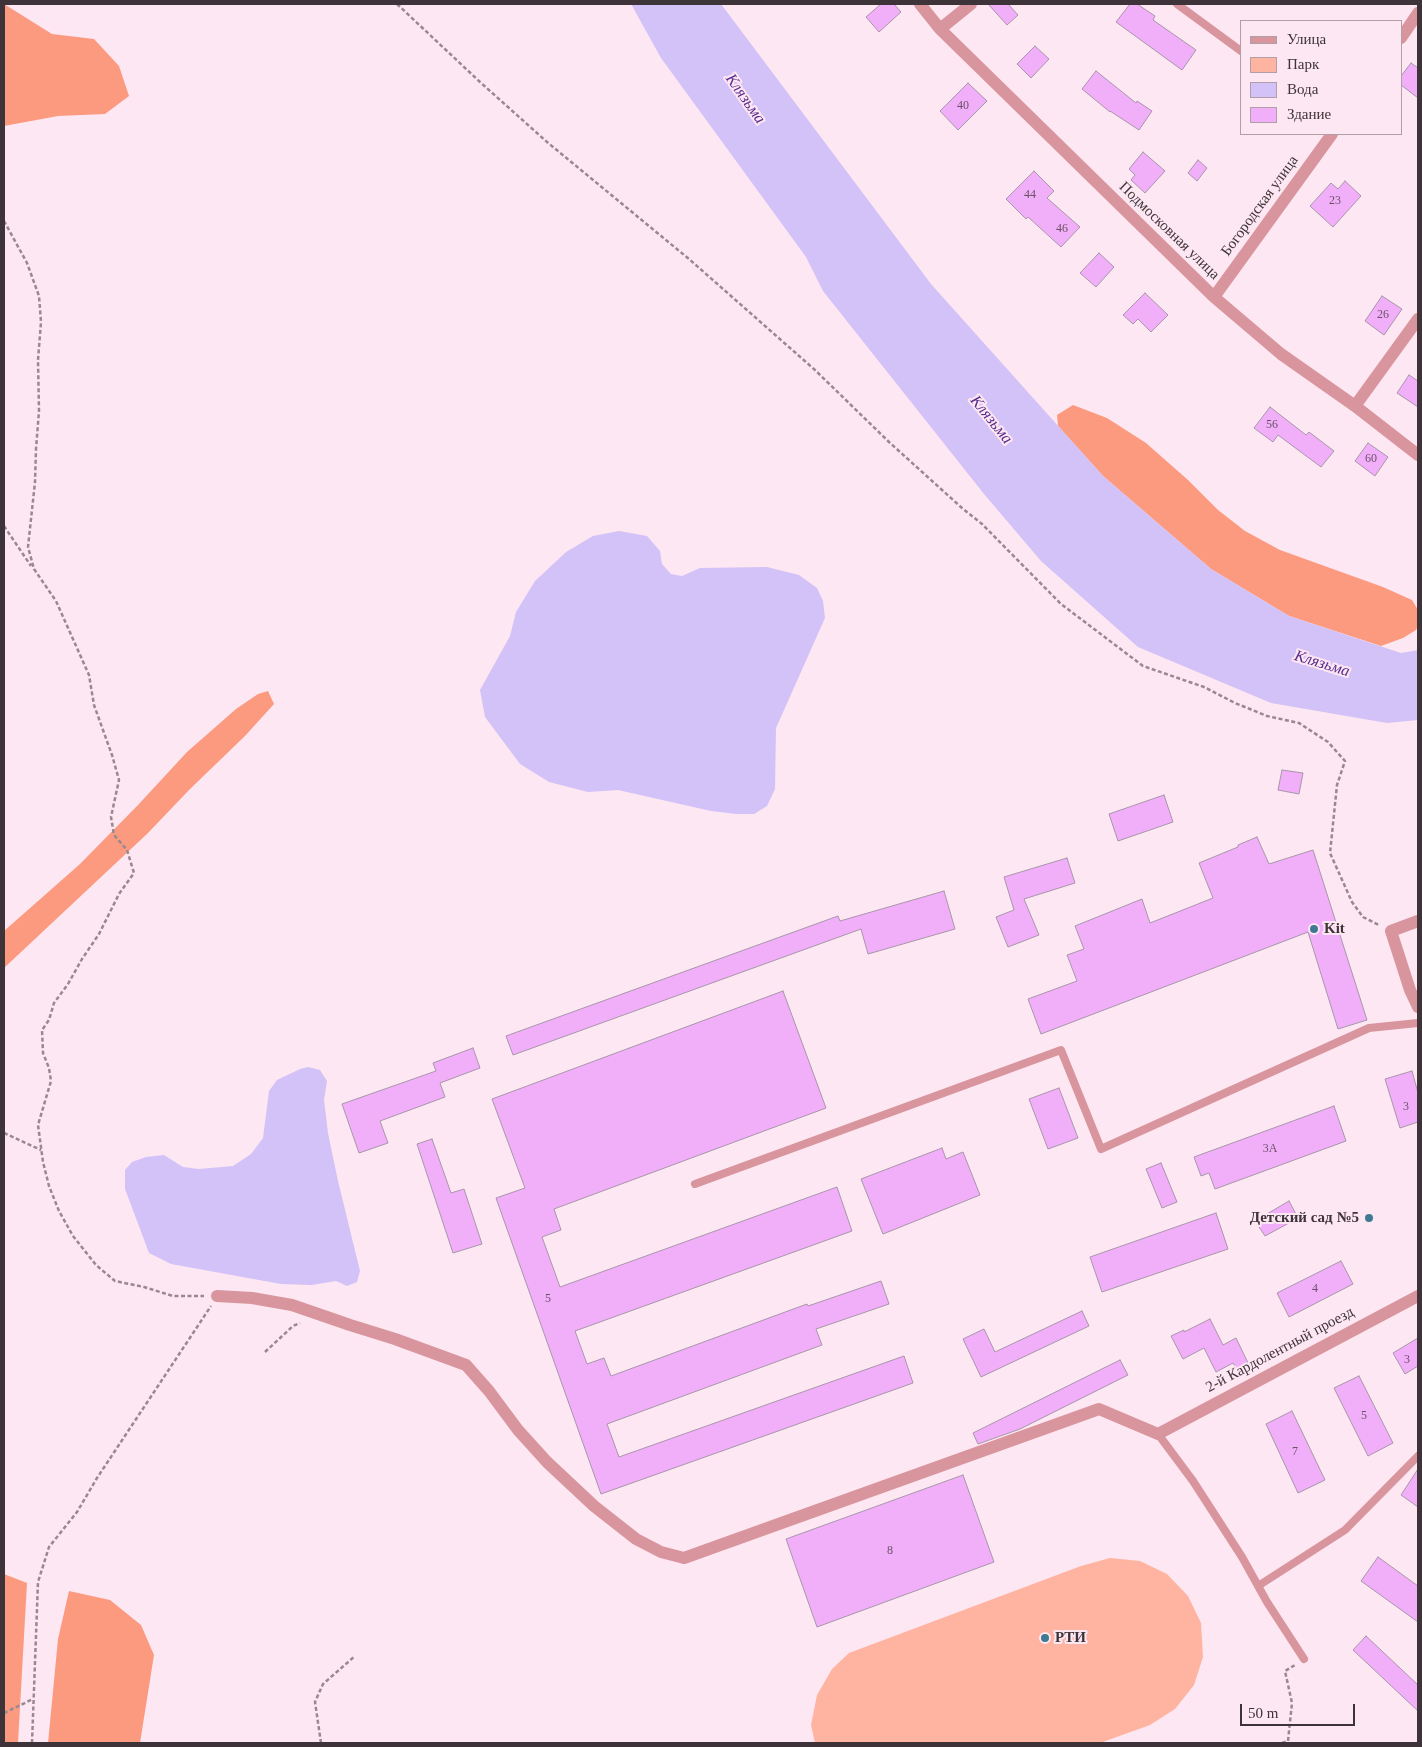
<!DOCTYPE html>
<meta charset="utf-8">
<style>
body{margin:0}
#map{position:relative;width:1422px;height:1747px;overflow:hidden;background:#fde7f2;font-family:Georgia,serif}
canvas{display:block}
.frame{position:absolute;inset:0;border:5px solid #3e3338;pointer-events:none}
.legend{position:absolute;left:1240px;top:20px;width:162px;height:115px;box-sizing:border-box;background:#fde7f2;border:1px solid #b19fa8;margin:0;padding:6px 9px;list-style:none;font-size:15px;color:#3e3338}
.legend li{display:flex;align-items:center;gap:10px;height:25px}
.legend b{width:25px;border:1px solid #b19fa8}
.scale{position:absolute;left:1240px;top:1704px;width:115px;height:22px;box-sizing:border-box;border:2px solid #3e3338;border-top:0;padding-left:6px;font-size:15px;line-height:18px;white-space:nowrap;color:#3e3338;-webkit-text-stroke:4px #fde7f2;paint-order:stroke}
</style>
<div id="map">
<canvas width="1422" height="1747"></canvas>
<div class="frame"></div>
<ul class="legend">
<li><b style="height:6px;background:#d9959d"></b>Улица</li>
<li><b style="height:14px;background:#feb4a1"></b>Парк</li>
<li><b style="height:14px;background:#d3c2f7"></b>Вода</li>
<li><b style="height:14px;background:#f2aff9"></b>Здание</li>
</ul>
<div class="scale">50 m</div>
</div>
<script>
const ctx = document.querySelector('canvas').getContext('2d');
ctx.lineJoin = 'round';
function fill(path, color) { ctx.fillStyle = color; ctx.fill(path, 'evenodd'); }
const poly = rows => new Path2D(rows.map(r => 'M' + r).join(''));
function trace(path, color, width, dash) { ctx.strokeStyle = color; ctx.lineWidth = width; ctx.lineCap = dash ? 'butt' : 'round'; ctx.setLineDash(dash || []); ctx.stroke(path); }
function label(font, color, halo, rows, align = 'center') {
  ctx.font = font + ' Georgia,serif'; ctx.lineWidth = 4; ctx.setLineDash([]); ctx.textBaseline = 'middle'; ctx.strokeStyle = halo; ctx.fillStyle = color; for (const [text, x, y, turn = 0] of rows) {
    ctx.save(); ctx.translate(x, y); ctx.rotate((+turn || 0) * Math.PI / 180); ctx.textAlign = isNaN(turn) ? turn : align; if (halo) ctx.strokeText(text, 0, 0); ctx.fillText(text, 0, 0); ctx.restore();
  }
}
fill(poly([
 [1110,1558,1140,1561,1167,1574,1188,1596,1201,1623,1203,1657,1194,1685,1175,1709,1150,1725,1100,1743,815,1743,811,1725,817,1695,832,1669,849,1653,1081,1566]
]), '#feb4a1');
fill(poly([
 [4,4,52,34,94,39,119,66,129,96,105,114,58,116,4,126],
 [1073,405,1107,418,1146,443,1188,480,1218,510,1245,531,1280,550,1383,587,1412,600,1418,610,1418,626,1416,630,1403,638,1381,646,1289,616,1211,569,1103,476,1058,426,1057,415],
 [268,691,274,704,245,736,190,789,148,833,4,968,4,931,80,864,138,805,187,752,236,709,258,694],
 [4,1574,27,1583,18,1743,4,1743],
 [69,1591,110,1600,141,1625,154,1655,140,1743,48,1743,58,1639]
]), '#fc9a80');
fill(poly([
 [631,4,721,4,931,284,1103,476,1211,569,1289,616,1401,653,1418,650,1418,720,1387,723,1271,703,1138,647,1041,561,984,494,823,291,806,257,661,58],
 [619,531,647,536,660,551,662,564,671,574,682,576,700,568,767,567,799,575,817,588,823,601,825,618,776,728,775,789,767,806,754,814,736,814,711,811,618,790,588,792,549,782,520,764,485,717,480,690,510,636,516,612,535,581,566,552,593,536],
 [308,1067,320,1070,327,1081,324,1100,328,1133,338,1181,360,1271,357,1282,347,1286,336,1281,312,1285,281,1284,171,1264,149,1253,125,1189,125,1170,132,1162,146,1157,164,1155,183,1167,199,1169,233,1166,251,1154,263,1138,269,1091,277,1080,300,1069]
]), '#d3c2f7');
const building = poly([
 [881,4,894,4,901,12,879,32,866,17,881,4],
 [988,4,1008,4,1018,15,1007,25,988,4],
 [1130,4,1137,4,1155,16,1153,20,1196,50,1182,70,1116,22,1130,4],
 [1035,46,1049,59,1031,78,1017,64,1035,46],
 [1411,63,1418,68,1418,98,1401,85,1401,76,1411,63],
 [1096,71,1136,103,1137,101,1152,111,1139,130,1110,111,1110,112,1082,89,1096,71],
 [968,83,987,101,958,130,940,111,968,83],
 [1143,152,1165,171,1145,193,1131,180,1135,175,1129,169,1143,152],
 [1198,160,1207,168,1197,181,1188,173,1198,160],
 [1034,171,1054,191,1047,198,1080,227,1061,247,1028,217,1026,219,1006,199,1034,171],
 [1345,181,1361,196,1333,227,1310,206,1331,183,1338,189,1345,181],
 [1099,253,1114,267,1096,287,1080,273,1099,253],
 [1145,293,1168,315,1151,332,1138,319,1133,324,1123,315,1145,293],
 [1382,296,1402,309,1384,335,1365,321,1382,296],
 [1409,375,1418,381,1418,407,1397,393,1409,375],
 [1270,407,1306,435,1309,432,1334,451,1321,467,1278,435,1273,442,1254,428,1270,407],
 [1368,443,1388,457,1375,476,1355,461,1368,443],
 [1282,770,1303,773,1299,794,1278,790,1282,770],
 [1164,795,1173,822,1118,841,1109,814,1164,795],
 [1257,837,1269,864,1313,850,1367,1020,1338,1029,1308,932,1041,1034,1028,999,1077,981,1067,955,1084,949,1075,926,1142,899,1150,923,1213,898,1199,863,1238,847,1238,845,1257,837],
 [1067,858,1075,883,1024,899,1039,935,1008,947,996,917,1014,910,1004,877,1067,858],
 [944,891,955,929,868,954,861,929,513,1055,506,1036,838,916,840,921,944,891],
 [783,991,826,1108,554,1209,561,1230,542,1237,560,1287,837,1187,852,1231,575,1331,587,1364,604,1358,611,1376,807,1304,808,1306,881,1281,889,1304,816,1329,822,1345,607,1424,619,1457,904,1356,913,1383,601,1494,496,1198,525,1188,492,1099,783,991],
 [473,1048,480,1068,440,1083,445,1097,380,1121,388,1143,359,1153,342,1104,436,1071,433,1063,473,1048],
 [1412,1071,1418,1093,1418,1122,1400,1128,1385,1079,1412,1071],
 [1059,1088,1078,1138,1048,1149,1029,1099,1059,1088],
 [1334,1106,1346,1141,1215,1189,1209,1173,1201,1176,1194,1157,1334,1106],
 [432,1139,451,1193,464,1189,482,1244,453,1253,417,1144,432,1139],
 [942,1148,946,1159,963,1152,980,1195,883,1234,861,1179,942,1148],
 [1161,1163,1177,1202,1162,1208,1146,1169,1161,1163],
 [1289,1201,1298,1218,1265,1236,1255,1221,1289,1201],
 [1216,1213,1228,1249,1102,1292,1090,1257,1216,1213],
 [1341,1261,1353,1284,1289,1317,1277,1293,1341,1261],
 [1082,1311,1089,1326,981,1377,963,1339,984,1329,995,1352,1082,1311],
 [1210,1319,1223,1345,1236,1338,1249,1365,1238,1371,1233,1363,1216,1372,1204,1348,1183,1359,1171,1336,1184,1330,1184,1332,1210,1319],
 [1418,1338,1418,1366,1405,1374,1393,1353,1418,1338],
 [1120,1360,1128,1375,1020,1429,978,1444,973,1433,1120,1360],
 [1359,1376,1393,1443,1368,1456,1334,1388,1359,1376],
 [1292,1411,1325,1480,1298,1493,1266,1424,1292,1411],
 [1418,1469,1418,1507,1401,1495,1418,1469],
 [963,1475,994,1562,817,1627,786,1539,963,1475],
 [1378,1557,1418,1586,1418,1622,1361,1581,1378,1557],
 [1366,1636,1418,1685,1418,1711,1353,1650,1366,1636]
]);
fill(building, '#f2aff9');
trace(building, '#a795a9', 1);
trace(poly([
 [397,4,480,82,547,142,689,259,815,370,889,442,962,508,982,524,1061,604,1143,666,1204,687,1235,703,1267,716,1299,723,1328,742,1345,761,1337,785,1330,853,1352,902,1363,917,1379,925],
 [4,221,27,263,39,296,41,322,38,360,39,411,36,449,35,482,28,547,34,569,56,601,89,675,94,705,112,755,119,780,111,817,114,835,127,850,134,873,119,894,99,934,82,959,68,984,54,1003,49,1020,42,1030,43,1053,49,1068,51,1081,38,1125,43,1162,49,1186,59,1211,73,1236,96,1265,115,1281,144,1287,173,1296,204,1296],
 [4,526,31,566],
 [4,1133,41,1150],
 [265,1352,293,1326,300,1323],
 [4,1713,33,1699],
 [32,1743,38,1582,49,1547,77,1512,97,1478,211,1306],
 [321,1743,315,1702,323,1684,355,1656],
 [1282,1743,1288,1741,1292,1703,1285,1671,1295,1665]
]), '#98888f', 2.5, [4, 2.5]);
trace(poly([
 [1177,4,1241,51],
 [695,1184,1061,1050,1101,1149,1369,1028,1418,1023],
 [1158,1434,1193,1481,1242,1557,1267,1602,1304,1659],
 [1258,1586,1345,1530,1418,1456]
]), '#d9959d', 8);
trace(poly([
 [920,4,940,29,1214,297,1281,354,1355,406,1418,455],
 [940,29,971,4],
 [1401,38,1418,13],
 [1214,297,1332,134],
 [1355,406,1418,319],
 [1418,921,1391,931,1410,990,1418,1007],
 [217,1296,252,1298,292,1305,350,1325,395,1339,466,1365,489,1391,518,1430,547,1462,594,1506,636,1539,661,1552,684,1558,1099,1409,1158,1434,1418,1296]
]), '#d9959d', 12);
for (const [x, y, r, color] of [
 [1314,929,5,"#3f7a92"],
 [1369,1218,5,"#3f7a92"],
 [1045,1638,5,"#3f7a92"]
]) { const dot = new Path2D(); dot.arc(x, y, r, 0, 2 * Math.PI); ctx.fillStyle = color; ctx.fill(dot); trace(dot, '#fde7f2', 2); }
label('12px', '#6b5268', null, [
 ["40",963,106],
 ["44",1030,195],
 ["23",1335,201],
 ["46",1062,229],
 ["26",1383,315],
 ["56",1272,425],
 ["60",1371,459],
 ["3",1406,1107],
 ["3А",1270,1149],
 ["4",1315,1289],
 ["5",548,1299],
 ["3",1407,1360],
 ["5",1364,1416],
 ["7",1295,1452],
 ["8",890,1551]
]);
label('15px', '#3e3338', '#fde7f2', [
 ["Богородская улица",1260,206,-54],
 ["Подмосковная улица",1169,231,44],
 ["2-й Кардолентный проезд",1280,1350,-28]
]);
label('bold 15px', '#3e3338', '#fde7f2', [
 ["Kit",1324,929],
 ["Детский сад №5",1359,1218,"right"],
 ["РТИ",1055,1638]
], 'left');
label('italic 16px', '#582d8f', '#fde7f2', [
 ["Клязьма",745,99,55],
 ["Клязьма",991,420,51],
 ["Клязьма",1322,664,17]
]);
</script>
